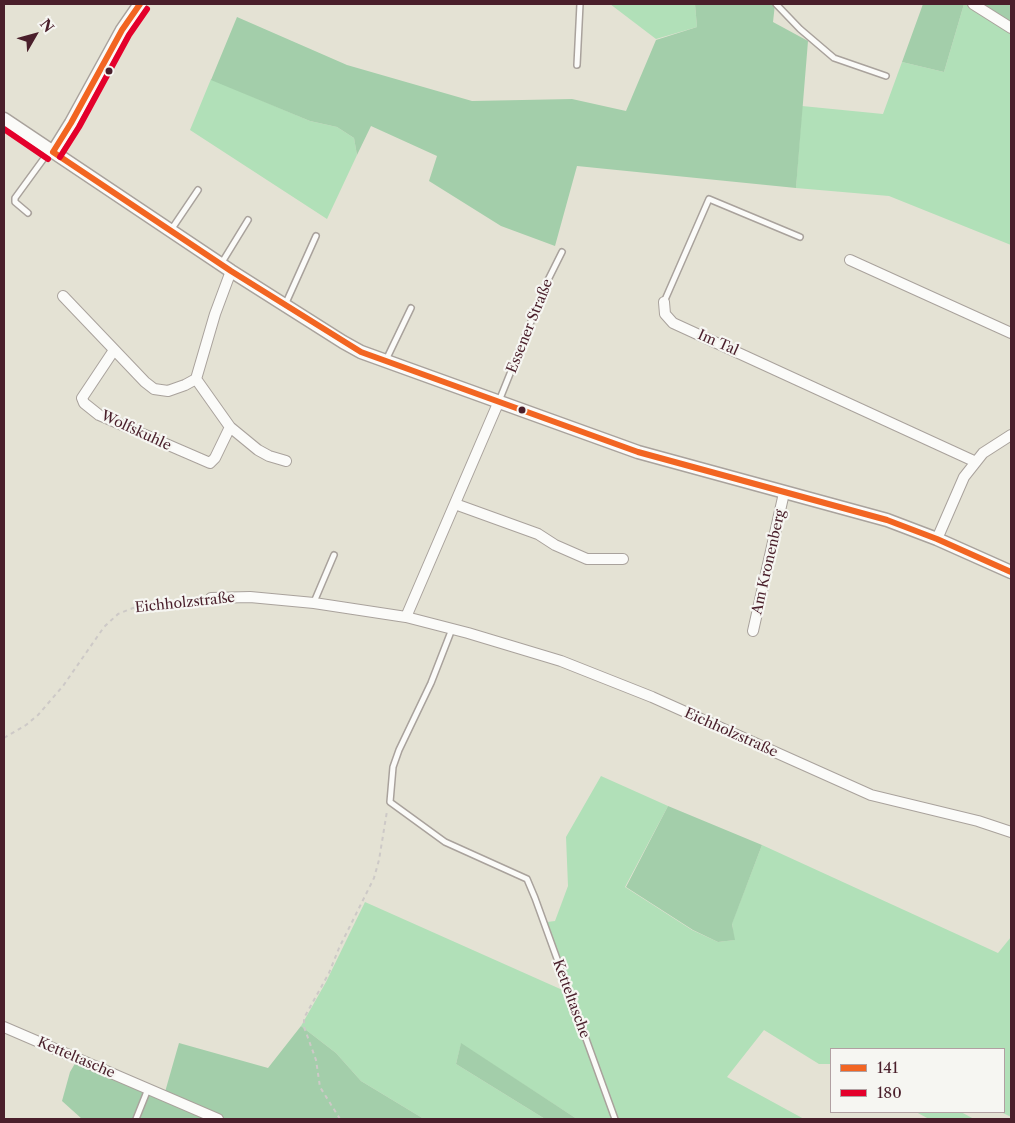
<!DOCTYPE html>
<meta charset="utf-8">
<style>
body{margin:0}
#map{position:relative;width:1015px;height:1123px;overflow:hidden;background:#e4e2d4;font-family:"Libre Caslon Text",serif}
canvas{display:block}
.frame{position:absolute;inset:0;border:5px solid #4a1f2b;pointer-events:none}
.legend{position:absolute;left:830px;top:1048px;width:175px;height:65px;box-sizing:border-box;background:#f6f6f2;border:1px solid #b1a0a2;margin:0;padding:6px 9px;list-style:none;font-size:15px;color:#4a1f2b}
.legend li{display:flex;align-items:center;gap:10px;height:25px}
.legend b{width:25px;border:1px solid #b1a0a2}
.north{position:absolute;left:10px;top:10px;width:50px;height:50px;-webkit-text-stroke:4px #f6f6f2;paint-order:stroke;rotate:52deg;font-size:14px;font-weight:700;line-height:20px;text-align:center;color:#4a1f2b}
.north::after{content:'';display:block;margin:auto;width:18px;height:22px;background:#4a1f2b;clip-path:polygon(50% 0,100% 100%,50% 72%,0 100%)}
</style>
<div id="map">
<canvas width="1015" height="1123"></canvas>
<div class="frame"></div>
<ul class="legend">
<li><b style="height:6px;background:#f26522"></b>141</li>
<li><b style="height:6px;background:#e4002b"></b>180</li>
</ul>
<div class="north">N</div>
</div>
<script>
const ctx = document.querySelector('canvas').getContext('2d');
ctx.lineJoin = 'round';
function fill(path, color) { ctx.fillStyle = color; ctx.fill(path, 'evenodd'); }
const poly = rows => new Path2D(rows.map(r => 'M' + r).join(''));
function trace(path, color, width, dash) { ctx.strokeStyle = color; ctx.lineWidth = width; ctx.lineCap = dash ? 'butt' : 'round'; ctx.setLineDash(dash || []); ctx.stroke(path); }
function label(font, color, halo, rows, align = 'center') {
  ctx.font = font + ' "Libre Caslon Text",serif'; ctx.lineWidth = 4.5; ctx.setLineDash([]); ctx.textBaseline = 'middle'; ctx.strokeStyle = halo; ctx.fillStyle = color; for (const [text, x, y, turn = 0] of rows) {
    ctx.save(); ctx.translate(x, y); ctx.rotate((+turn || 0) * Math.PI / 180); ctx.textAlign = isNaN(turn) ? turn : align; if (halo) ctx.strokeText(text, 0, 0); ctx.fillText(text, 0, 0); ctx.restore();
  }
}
fill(poly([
 [610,4,695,4,697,27,656,39],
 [964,4,968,4,1011,30,1011,245,889,196,796,188,802,106,883,114,902,62,944,72],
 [211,79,310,121,337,127,354,138,357,155,327,219,190,130],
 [601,776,668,806,625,887,692,930,718,942,734,940,732,923,762,845,998,953,1011,937,1011,1117,1001,1112,1004,1112,1004,1049,831,1049,831,1064,819,1064,764,1030,727,1077,804,1119,618,1119,547,922,555,921,568,886,566,837],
 [365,902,567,992,612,1119,577,1119,461,1044,456,1064,545,1119,424,1119,361,1081,336,1053,301,1026,326,982],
 [916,1112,961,1112,974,1119,929,1119]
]), '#b1e0b8');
fill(poly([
 [695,4,775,4,773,22,808,41,796,188,577,166,555,246,501,226,429,181,437,156,371,126,357,155,354,138,337,127,310,121,211,80,237,17,347,65,472,101,572,99,626,111,656,40,697,27],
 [923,4,964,4,944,72,902,62],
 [980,4,1011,4,1011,24],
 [668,806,762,845,732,924,735,940,718,942,693,930,626,887],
 [301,1026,336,1053,361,1081,424,1119,225,1119,196,1108,165,1092,179,1043,268,1068],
 [461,1043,577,1119,545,1119,456,1064],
 [77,1060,214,1119,82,1119,62,1101,70,1072]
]), '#a3ceaa');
const service = poly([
 [776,4,800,29,834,58,886,76],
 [577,65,580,4],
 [28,213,15,202,15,198,50,150],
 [171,230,198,190],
 [221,264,248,220],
 [664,302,709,199,800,237],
 [285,305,316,236],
 [386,360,411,308],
 [499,401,547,282,562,252],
 [314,602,334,555],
 [452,629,431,683,399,750,393,767,390,802,445,842,527,879,535,898,615,1119],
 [136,1119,148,1089]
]);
const minor = poly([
 [973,4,1011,28],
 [850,260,1011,333],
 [63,296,145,382,154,389,168,391,185,385,196,379,215,314,231,271],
 [664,302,665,314,673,323,976,462],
 [114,350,82,398,84,403,99,415,210,463,215,458,230,427],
 [196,379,230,427,258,450,269,456,286,461],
 [455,504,538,534,555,545,587,559,623,559],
 [937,539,964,477,983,453,1011,435],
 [211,598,250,597,314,603,406,617,468,633,561,661,652,697,871,795,978,821,1011,832],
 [406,617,499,401],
 [753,631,784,493],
 [4,1027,218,1119]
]);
const tertiary = poly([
 [4,119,231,271,343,342,361,352,638,452,887,520,937,539,1011,572],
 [53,152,71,123,122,30,140,4]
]);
trace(service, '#a9a29c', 8);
trace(minor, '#a9a29c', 12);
trace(tertiary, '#a9a29c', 15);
trace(poly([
 [4,738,26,725,38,715,63,686,104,627,118,614,133,608,200,599],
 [340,1119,320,1087,316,1060,304,1027,304,1018,329,973,339,948,374,878,379,860,387,811]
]), '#cdc9c7', 2, [4, 4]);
trace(service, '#fbfbf9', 5);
trace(minor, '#fbfbf9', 10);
trace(tertiary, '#fbfbf9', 12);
trace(poly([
 [53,152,231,271,361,352,638,452,887,520,937,539,1011,572],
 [53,152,71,123,122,30,140,4]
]), '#f26522', 6);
trace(poly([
 [4,129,48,159],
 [60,157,79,127,129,35,147,9]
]), '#e4002b', 6);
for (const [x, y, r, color] of [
 [109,71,4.5,"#4a1f2b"],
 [522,410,4.5,"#4a1f2b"]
]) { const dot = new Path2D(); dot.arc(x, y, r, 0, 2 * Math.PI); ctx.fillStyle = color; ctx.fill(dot); trace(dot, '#f6f6f2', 2); }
label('14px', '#4a1f2b', '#f6f6f2', [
 ["Essener Straße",530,326,-68],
 ["Im Tal",718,343,24],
 ["Wolfskuhle",136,431,25],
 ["Am Kronenberg",769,562,-77],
 ["Eichholzstraße",185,603,-6],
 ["Eichholzstraße",731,733,24],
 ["Ketteltasche",571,999,70],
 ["Ketteltasche",76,1058,23]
]);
</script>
